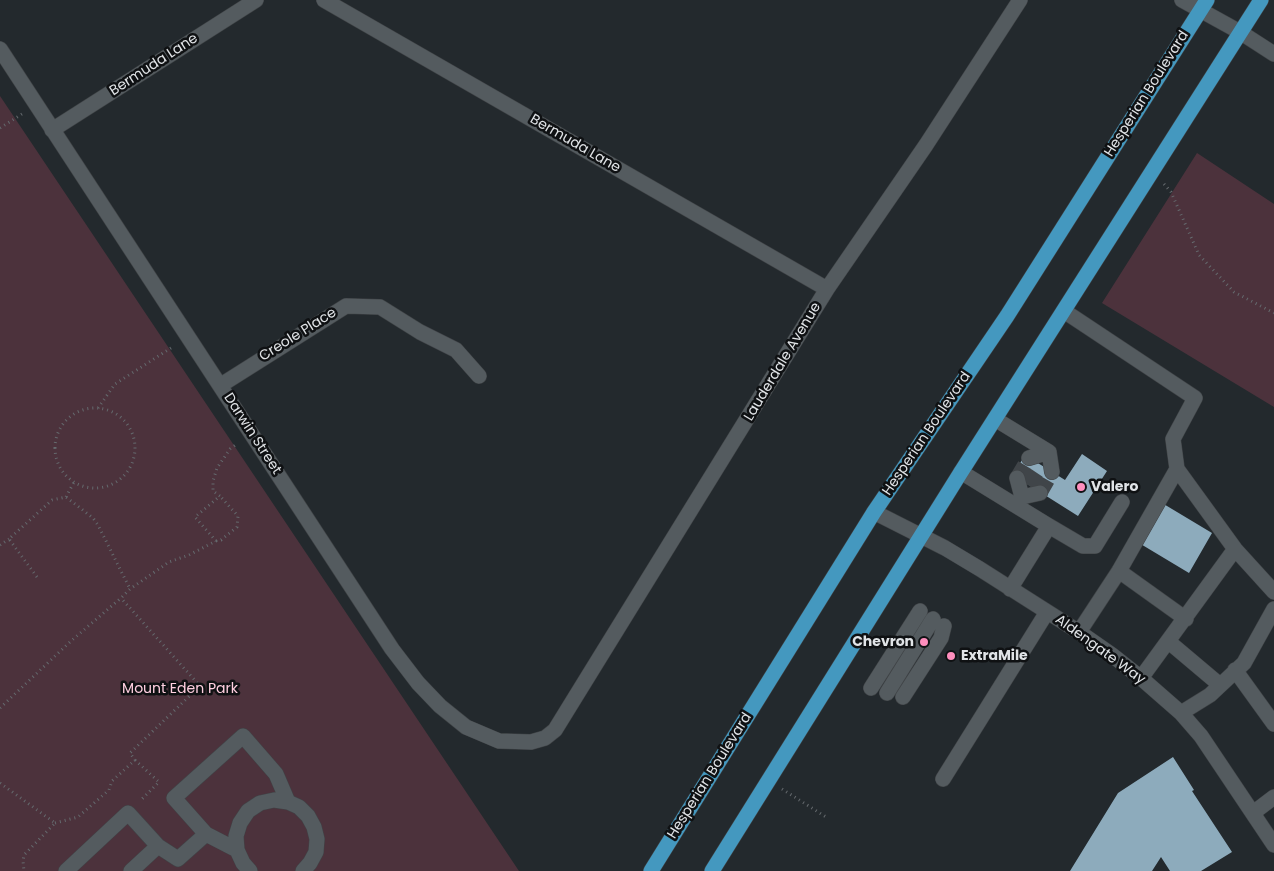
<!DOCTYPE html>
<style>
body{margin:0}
canvas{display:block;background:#23292d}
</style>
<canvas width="1274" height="871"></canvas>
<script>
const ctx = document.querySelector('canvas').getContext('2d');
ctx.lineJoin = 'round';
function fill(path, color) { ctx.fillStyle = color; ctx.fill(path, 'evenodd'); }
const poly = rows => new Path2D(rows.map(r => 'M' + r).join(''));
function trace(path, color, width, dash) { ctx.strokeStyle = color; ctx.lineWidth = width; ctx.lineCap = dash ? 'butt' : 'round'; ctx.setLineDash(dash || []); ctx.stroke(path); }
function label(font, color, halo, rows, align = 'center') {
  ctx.font = font + ' Poppins,sans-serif'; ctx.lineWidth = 5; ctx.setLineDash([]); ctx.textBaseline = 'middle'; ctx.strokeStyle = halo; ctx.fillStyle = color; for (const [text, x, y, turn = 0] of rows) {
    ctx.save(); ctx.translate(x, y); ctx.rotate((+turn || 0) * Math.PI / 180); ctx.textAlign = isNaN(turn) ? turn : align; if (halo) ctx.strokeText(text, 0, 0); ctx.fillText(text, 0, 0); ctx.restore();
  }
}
fill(poly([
 [0,96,519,871,0,871],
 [1197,153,1274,204,1274,407,1102,303]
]), '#4c323c');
fill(poly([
 [1082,454,1107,471,1078,516,1013,475,1025,455,1065,480],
 [1162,503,1212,533,1189,573,1139,543],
 [1173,757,1194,790,1192,791,1232,852,1201,871,1170,871,1161,857,1152,871,1070,871,1118,793]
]), '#8dabbc');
trace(poly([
 [1017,478,1029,458],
 [1028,485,1041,466],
 [1040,493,1052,472]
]), '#404549', 15, [15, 8]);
const minor = poly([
 [324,0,827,289],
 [1182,0,1240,32,1274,54],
 [0,49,392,649,418,683,440,706,466,727,499,741,531,742,545,738,555,730,827,289,926,145,1020,0],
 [52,130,256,0],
 [1064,311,1195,398,1173,439,1177,469,1235,549,1274,592],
 [221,385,346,306,380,307,420,332,456,350,479,376],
 [995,419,1049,452,1052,472],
 [1029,458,1049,452,1047,456],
 [961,472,1049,526,1010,589],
 [1017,478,1022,497],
 [1017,505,1022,497,1040,493],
 [874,512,945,548,980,569,1079,632,1112,655,1141,678,1181,713,1201,736,1274,845],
 [1049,526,1083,546,1095,546,1122,502],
 [1119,571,1186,619],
 [1079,632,1119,571,1177,469],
 [1169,642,1220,685],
 [1235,670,1274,724],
 [1141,678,1235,549],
 [871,688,920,611],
 [887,693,933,619],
 [903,697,941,638,944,626],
 [1181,713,1210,695,1244,663,1274,609],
 [943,779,1047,612],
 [1253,813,1274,797],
 [206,834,174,798,243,736,276,774,288,802],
 [158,846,178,859,206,834,237,850],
 [66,871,128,813,158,846,131,871],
 [250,871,243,863,237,850,236,836,240,823,248,811,260,803,274,800,288,802,299,807,308,816,314,827,317,839,316,852,310,863,303,871]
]);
const major = poly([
 [651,871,874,512,1007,316,1207,0],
 [712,871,961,472,1261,0]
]);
trace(minor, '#404447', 16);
trace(major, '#404447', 16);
trace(poly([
 [0,128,22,114],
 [1164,184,1171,192,1199,255,1234,292,1274,313],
 [98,408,115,384,174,346],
 '55 448a40 40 0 1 1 80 0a40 40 0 1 1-80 0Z',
 [66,497,74,482],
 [216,541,221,540,237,527,238,516,220,496],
 [0,545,9,539],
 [37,577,9,539,52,500,66,497,93,518,98,525,130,589],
 [0,708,71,641,121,598,130,589,169,562,189,555,216,541,195,517,220,496,213,491,213,481,217,468,230,449,237,444],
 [135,760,159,782,141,800],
 [0,783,55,823,24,855,23,861,24,871],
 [782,789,826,817],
 [55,823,78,817,109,790,112,781,135,760,130,753,200,686,121,598]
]), '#656a6e', 3, [1, 4]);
trace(minor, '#545b5f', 15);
trace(major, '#4498bf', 15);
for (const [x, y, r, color] of [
 [1081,487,5,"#fe8ebd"],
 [924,642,5,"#fe8ebd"],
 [951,656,5,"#fe8ebd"]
]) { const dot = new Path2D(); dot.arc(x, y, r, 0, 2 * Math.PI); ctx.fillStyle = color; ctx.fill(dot); trace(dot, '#0f1113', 2); }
label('14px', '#e1e4e7', '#0f1113', [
 ["Bermuda Lane",154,65,-33],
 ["Hesperian Boulevard",1147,94,-58],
 ["Bermuda Lane",575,144,30],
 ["Creole Place",298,335,-32],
 ["Lauderdale Avenue",783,362,-59],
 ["Darwin Street",252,434,57],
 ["Hesperian Boulevard",927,434,-56],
 ["Aldengate Way",1100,650,36],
 ["Hesperian Boulevard",710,776,-58]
]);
label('bold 14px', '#e1e4e7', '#0f1113', [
 ["Valero",1091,487],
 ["Chevron",914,642,"right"],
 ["ExtraMile",961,656]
], 'left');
label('14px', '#ffcfe0', '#0f1113', [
 ["Mount Eden Park",180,689]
]);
</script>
